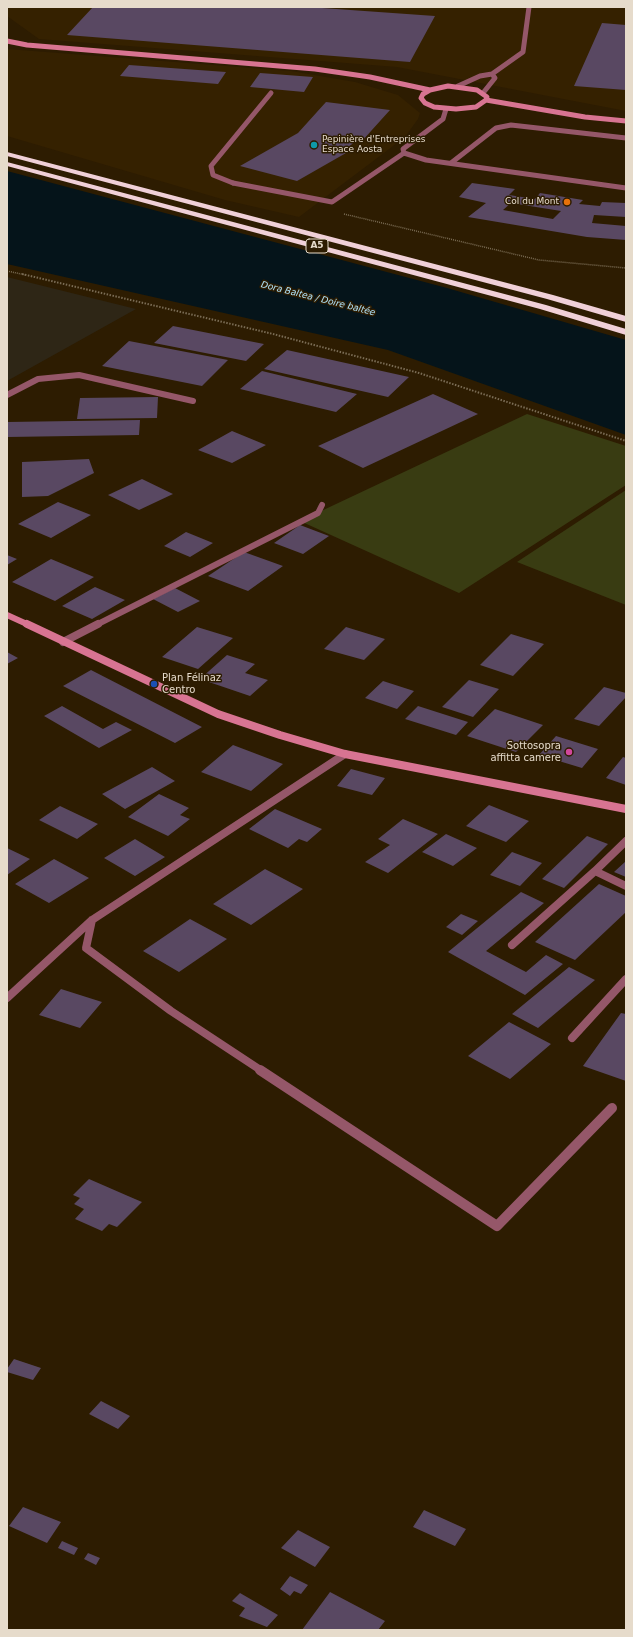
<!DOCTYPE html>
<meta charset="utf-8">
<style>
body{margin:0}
#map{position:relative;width:633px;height:1637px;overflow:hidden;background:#2d1c01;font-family:"DejaVu Sans",sans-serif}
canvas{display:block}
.frame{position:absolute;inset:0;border:8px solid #e6dbcb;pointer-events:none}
</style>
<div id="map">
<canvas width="633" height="1637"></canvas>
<div class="frame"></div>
</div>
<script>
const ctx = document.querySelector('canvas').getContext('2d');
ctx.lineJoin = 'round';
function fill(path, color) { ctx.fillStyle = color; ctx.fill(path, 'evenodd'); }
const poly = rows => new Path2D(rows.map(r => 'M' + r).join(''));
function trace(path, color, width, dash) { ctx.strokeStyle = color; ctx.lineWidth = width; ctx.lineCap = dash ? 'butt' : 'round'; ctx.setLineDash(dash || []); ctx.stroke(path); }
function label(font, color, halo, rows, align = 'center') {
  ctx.font = font + ' "DejaVu Sans",sans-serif'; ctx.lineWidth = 3; ctx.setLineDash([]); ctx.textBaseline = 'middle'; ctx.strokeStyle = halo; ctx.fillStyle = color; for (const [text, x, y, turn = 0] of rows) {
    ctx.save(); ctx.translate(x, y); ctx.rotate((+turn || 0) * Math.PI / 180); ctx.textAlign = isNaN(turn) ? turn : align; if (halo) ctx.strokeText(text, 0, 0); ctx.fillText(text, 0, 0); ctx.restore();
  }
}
fill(poly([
 [7,277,136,309,7,381]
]), '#2e2616');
fill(poly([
 [7,7,626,7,626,111,397,67,39,39,7,16],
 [7,49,291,71,355,82,398,95,420,113,418,119,405,137,299,217,225,200,7,136]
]), '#352100');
fill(poly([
 [527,414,626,446,626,485,459,593,300,521],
 [626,490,626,605,517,562]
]), '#393c12');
fill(poly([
 [7,171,447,288,626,340,626,435,388,350,7,264]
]), '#05141a');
fill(poly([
 [93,7,308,7,435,16,410,62,67,35],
 [602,23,626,25,626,90,574,86],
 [129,65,226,72,218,84,120,76],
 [260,73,313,77,304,92,250,87],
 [326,102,390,110,362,141,356,141,347,148,353,149,297,181,240,166,298,133],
 [472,183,515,189,509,195,535,199,540,193,583,200,579,204,600,206,602,202,626,203,626,217,594,215,592,223,626,226,626,240,587,237,468,217,486,203,459,197],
 [511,203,561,211,553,219,503,210],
 [173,326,264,344,246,361,154,343],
 [129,341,228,360,202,386,102,366],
 [287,350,409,377,388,397,264,369],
 [262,371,357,394,336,412,240,389],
 [433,394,478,414,363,468,318,446],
 [158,397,157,418,77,419,80,398],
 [140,420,139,435,7,437,7,422],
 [232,431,266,445,232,463,198,450],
 [89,459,94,473,48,496,22,497,22,462],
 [142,479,173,494,139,510,108,495],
 [58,502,91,515,51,538,18,524],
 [300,525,329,536,303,554,274,543],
 [186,532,213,543,190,557,164,546],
 [244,552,283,566,248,591,208,576],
 [7,555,17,559,7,565],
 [51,559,94,577,55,601,12,582],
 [95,587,125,600,92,619,62,606],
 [175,588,200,601,178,612,153,599],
 [197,627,233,638,198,669,162,657],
 [346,627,385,639,364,660,324,649],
 [511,634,544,644,513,676,480,665],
 [7,652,18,658,7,664],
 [227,655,255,664,245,673,268,680,250,696,200,679],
 [91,670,202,727,175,743,63,686],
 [469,680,499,689,473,717,442,707],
 [383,681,414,691,397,709,365,698],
 [604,687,626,693,626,697,599,726,574,719],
 [62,706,103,729,116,722,132,730,99,748,44,716],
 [418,706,468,722,456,735,405,719],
 [495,709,543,725,516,752,467,736],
 [556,736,598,749,582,768,539,755],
 [233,745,283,764,251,791,201,772],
 [623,757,626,758,626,785,606,778],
 [152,767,175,781,125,809,102,794],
 [351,769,385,778,372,795,337,786],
 [159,794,189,808,180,815,190,819,168,836,128,817],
 [489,805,529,821,506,842,466,826],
 [60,806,98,824,77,839,39,820],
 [275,809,322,829,307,842,299,839,288,848,249,829],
 [403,819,438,834,388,873,365,862,390,845,378,839],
 [446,834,477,848,453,866,422,852],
 [587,836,608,844,564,888,542,879],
 [135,839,165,857,135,876,104,858],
 [7,848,30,859,7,875],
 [512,852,542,863,520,886,490,875],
 [54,859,89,878,49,903,15,884],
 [626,861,626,877,614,872],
 [265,869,303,889,251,925,213,904],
 [599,884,626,896,626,912,575,960,535,942],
 [521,892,544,903,486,951,526,972,546,955,563,964,525,995,448,952],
 [461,914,478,921,462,935,446,927],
 [190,919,227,939,179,972,143,951],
 [569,967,595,980,538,1028,512,1014],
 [61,989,102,1002,80,1028,39,1015],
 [621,1013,626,1014,626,1081,583,1066],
 [509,1022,551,1044,510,1079,468,1056],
 [89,1179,128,1196,142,1202,117,1227,109,1224,102,1231,75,1219,84,1209,74,1204,80,1198,73,1195],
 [14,1359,41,1368,33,1380,7,1372,7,1369],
 [101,1401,130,1416,118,1429,89,1414],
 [23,1507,61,1522,47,1543,9,1526],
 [424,1510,466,1529,455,1546,413,1527],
 [298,1530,330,1547,315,1567,281,1548],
 [62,1541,78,1548,74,1555,58,1548],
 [88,1553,100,1558,96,1565,84,1559],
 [290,1576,308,1585,301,1594,294,1591,290,1596,280,1589],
 [330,1592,385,1621,378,1630,302,1630],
 [240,1593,278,1615,267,1627,239,1616,245,1608,232,1601]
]), '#594862');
trace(poly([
 [344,214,539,260,626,268],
 [7,271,26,275]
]), '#7a6c55', 1.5, [1, 1]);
trace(poly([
 [22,274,273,334,419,373,626,441]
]), '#7a6c55', 2, [1.5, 1.5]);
trace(poly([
 [458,86,480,76,492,74,523,52,529,7],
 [483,93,495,78,492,74],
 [451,163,496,128,511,125,626,138],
 [233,183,213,175,211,166,271,93]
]), '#955769', 5);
trace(poly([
 [7,395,38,379,79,375,193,401],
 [96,625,318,513,322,505]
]), '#955769', 6);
trace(poly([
 [63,642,98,624],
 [626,841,595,871,626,886],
 [92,920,86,948,171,1011,262,1071],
 [512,945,595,871],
 [7,998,92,920,345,754],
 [572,1038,626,979]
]), '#955769', 8);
trace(poly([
 [260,1070,497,1226,612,1108]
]), '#955769', 10);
trace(poly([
 [404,153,403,149,443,119,446,109],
 [233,183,332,202,404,153,426,160,626,188]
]), '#955769', 5);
trace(poly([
 [7,41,27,45,315,69,370,77,430,90],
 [448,86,477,90,487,97,486,100,476,107,456,109,434,107,425,103,421,98,423,94,430,90,448,86],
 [486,100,585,117,626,121]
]), '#d87492', 5);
trace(poly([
 [7,615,29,625]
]), '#d87492', 6);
trace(poly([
 [27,624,218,714,280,735,345,754,626,809]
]), '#d87492', 8);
fill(poly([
 [7,152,553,295,626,316,626,322,547,299,7,156,7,152],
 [7,162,546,305,626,329,626,335,540,309,7,166,7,162]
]), '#f0d0d8');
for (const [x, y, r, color] of [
 [314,145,4,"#0f9aa8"],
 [567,202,4,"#e8710a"],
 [154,684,4,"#1a4fb4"],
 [569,752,4,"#d1479c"]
]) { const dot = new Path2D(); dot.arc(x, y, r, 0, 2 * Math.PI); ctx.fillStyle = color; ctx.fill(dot); trace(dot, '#2d1c01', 1.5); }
label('9px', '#e6dbcb', '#2d1c01', [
 ["Pepinière d'Entreprises",322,140],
 ["Espace Aosta",322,150],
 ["Col du Mont",559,202,"right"]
], 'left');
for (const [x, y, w] of [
 [317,246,22]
]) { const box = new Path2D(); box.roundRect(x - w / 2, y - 7, w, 14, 3); ctx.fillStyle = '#2d1c01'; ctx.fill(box); trace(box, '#e6dbcb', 1); }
label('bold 9px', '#e6dbcb', null, [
 ["A5",317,246]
]);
label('italic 9px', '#afe3fb', '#2d1c01', [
 ["Dora Baltea / Doire baltée",318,299,14]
]);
label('10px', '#e6dbcb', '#2d1c01', [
 ["Plan Félinaz",162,678],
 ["Centro",162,690],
 ["Sottosopra",561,746,"right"],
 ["affitta camere",561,758,"right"]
], 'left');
</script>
